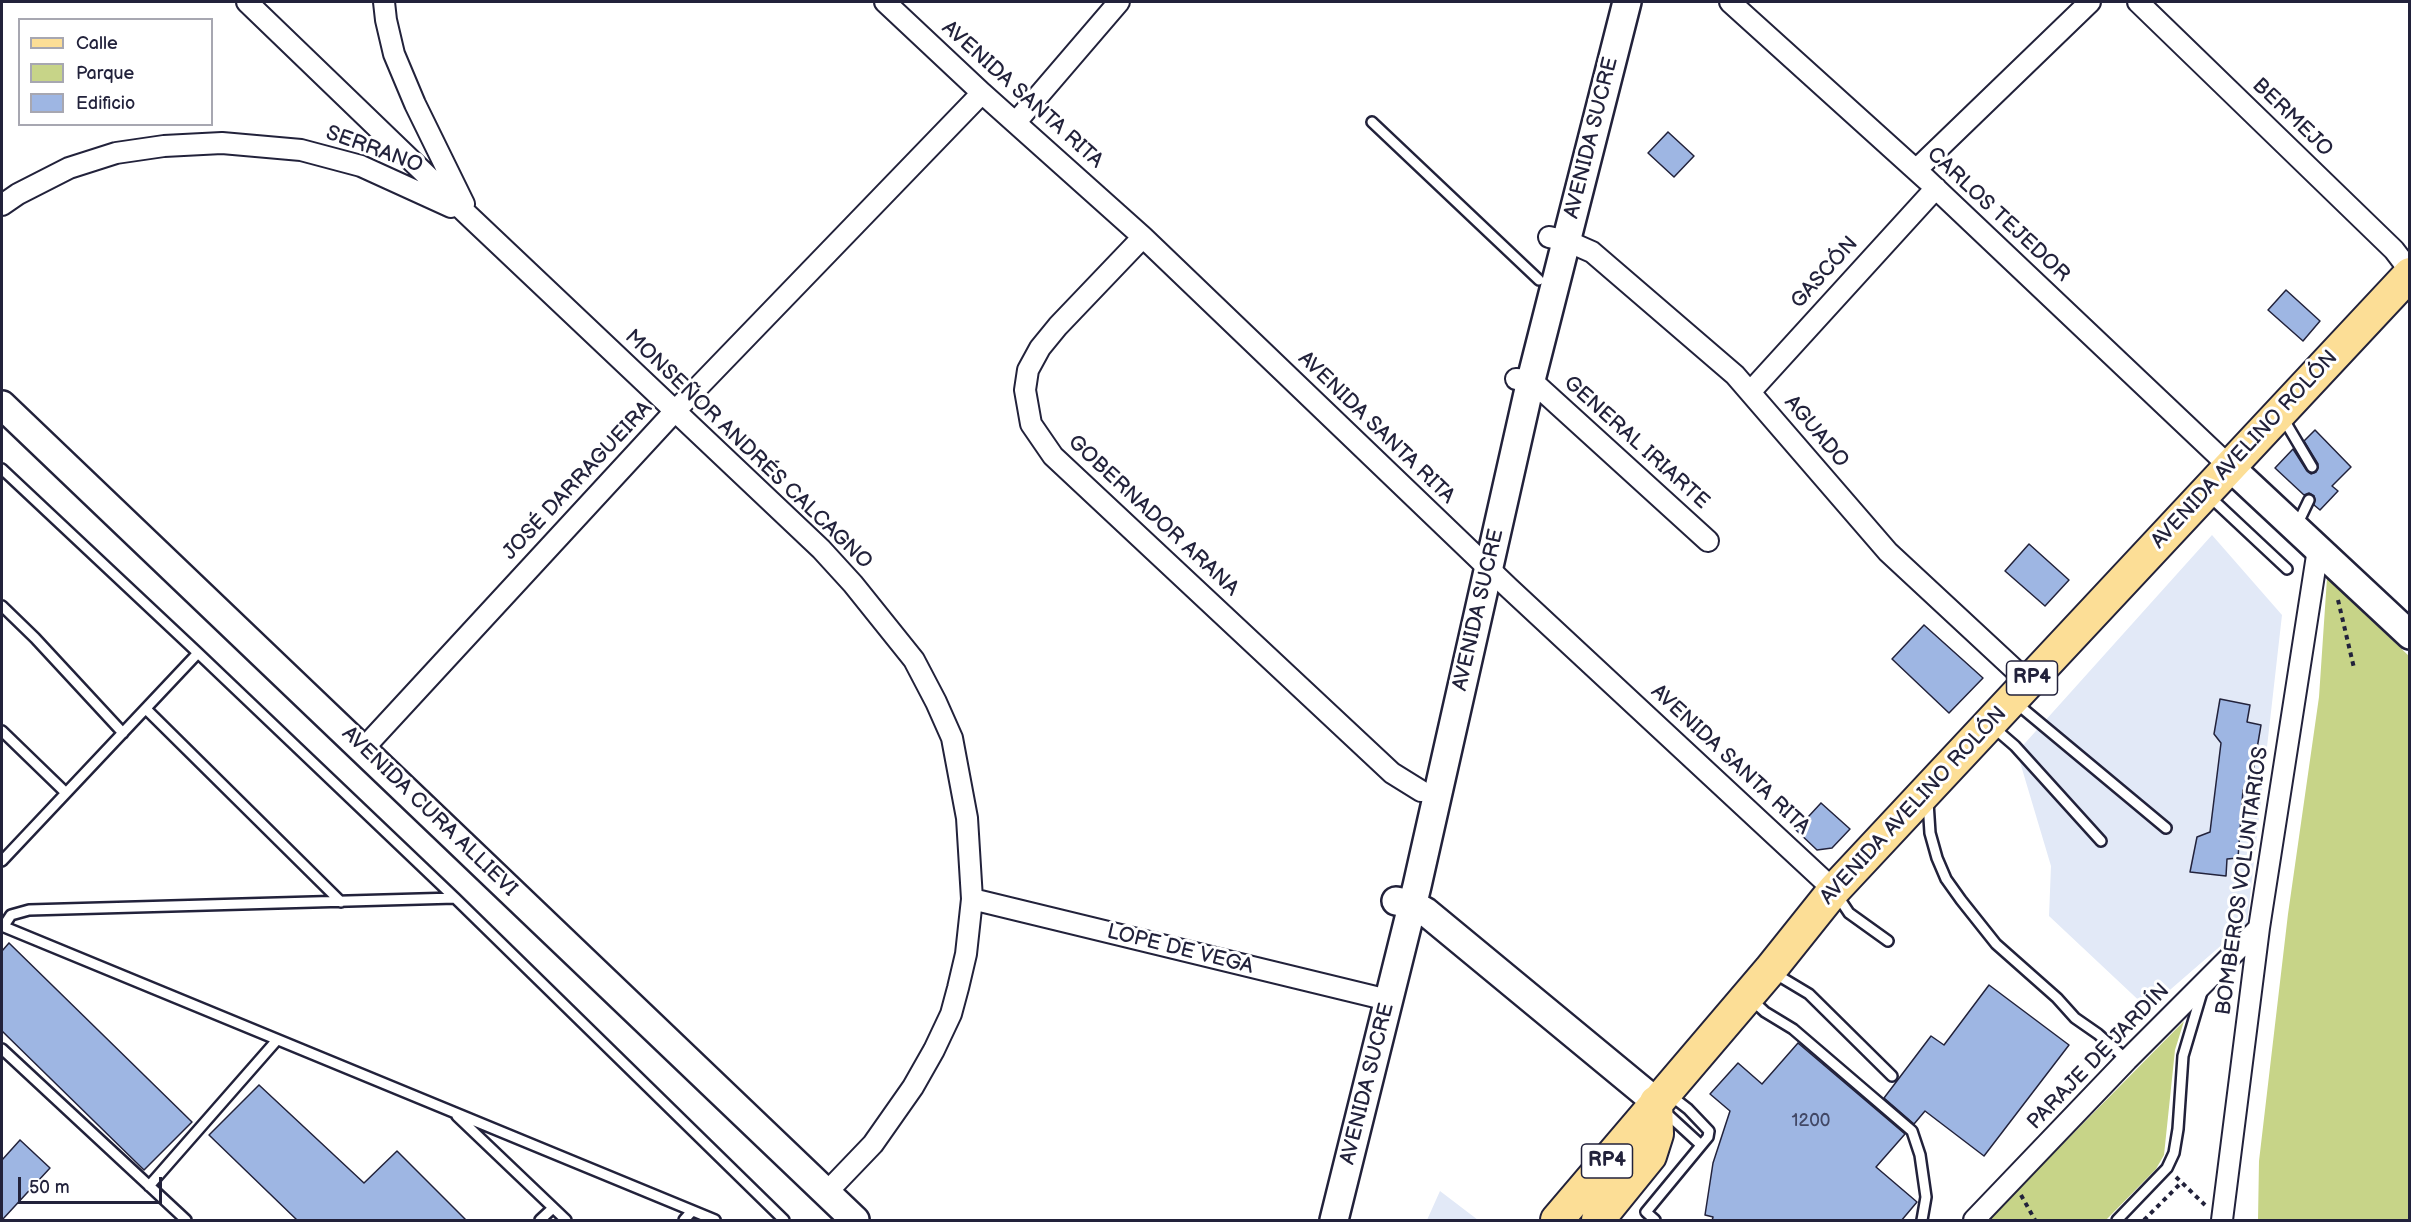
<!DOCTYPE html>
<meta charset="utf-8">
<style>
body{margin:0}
#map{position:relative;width:2411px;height:1222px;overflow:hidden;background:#fff;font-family:"Balsamiq Sans",sans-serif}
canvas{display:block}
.frame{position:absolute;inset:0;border:3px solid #22223b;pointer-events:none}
.legend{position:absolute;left:18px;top:18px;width:195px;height:108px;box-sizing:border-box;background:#fff;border:2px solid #a7a7b1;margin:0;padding:8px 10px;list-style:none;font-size:18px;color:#22223b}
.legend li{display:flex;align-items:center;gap:12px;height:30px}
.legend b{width:30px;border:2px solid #a7a7b1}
.scale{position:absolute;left:18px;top:1177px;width:144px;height:27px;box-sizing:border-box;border:3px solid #22223b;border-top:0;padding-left:8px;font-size:18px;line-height:21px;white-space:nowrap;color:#22223b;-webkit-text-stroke:4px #fff;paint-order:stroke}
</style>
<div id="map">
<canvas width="2411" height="1222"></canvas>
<div class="frame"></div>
<ul class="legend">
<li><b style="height:8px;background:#fcde96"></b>Calle</li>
<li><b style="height:16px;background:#c7d488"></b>Parque</li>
<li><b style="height:16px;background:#9eb6e3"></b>Edificio</li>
</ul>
<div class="scale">50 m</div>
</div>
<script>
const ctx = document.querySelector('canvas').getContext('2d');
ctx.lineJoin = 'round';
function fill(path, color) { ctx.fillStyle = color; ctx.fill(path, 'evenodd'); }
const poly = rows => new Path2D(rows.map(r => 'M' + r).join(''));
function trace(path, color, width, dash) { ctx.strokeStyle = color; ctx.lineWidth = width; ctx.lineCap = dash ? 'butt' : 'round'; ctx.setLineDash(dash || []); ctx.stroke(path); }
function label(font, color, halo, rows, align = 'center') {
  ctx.font = font + ' "Balsamiq Sans",sans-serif'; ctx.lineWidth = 6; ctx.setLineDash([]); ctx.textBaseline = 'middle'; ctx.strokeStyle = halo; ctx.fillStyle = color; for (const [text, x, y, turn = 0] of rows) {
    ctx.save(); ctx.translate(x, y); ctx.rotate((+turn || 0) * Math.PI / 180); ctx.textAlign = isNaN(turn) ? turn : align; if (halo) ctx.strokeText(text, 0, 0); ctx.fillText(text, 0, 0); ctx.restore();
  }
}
fill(poly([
 [2212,535,2282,615,2247,923,2148,1009,2049,916,2051,866,2017,752],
 [1440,1191,1478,1220,1427,1220]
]), '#e2e9f7');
fill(poly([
 [2327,578,2409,656,2409,1220,2258,1220,2259,1161,2288,914,2319,697],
 [2184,1021,2175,1050,2164,1155,2156,1169,2106,1220,1988,1220]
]), '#c7d488');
const building = poly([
 [1668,132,1694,156,1674,177,1648,153,1668,132],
 [2286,290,2320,321,2303,341,2268,310,2286,290],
 [2315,430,2351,467,2332,486,2338,491,2320,510,2314,505,2314,496,2309,493,2304,495,2275,468,2293,449,2307,471,2311,474,2316,472,2318,464,2304,441,2315,430],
 [2029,544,2069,580,2045,606,2005,571,2029,544],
 [1924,625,1983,678,1949,713,1892,659,1924,625],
 [2220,699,2250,705,2247,722,2261,725,2250,790,2243,790,2238,858,2227,859,2226,876,2190,872,2197,837,2210,832,2221,743,2214,734,2220,699],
 [1821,803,1850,829,1832,848,1817,850,1796,830,1821,803],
 [9,943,192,1122,144,1170,2,1031,2,951,9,943],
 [1989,985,2069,1045,1984,1156,1925,1111,1914,1124,1884,1098,1931,1036,1944,1045,1989,985],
 [1798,1043,1905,1134,1876,1167,1917,1202,1901,1221,1712,1221,1713,1217,1705,1215,1713,1163,1730,1111,1710,1094,1738,1063,1762,1084,1798,1043],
 [259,1085,364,1183,397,1151,467,1221,298,1221,209,1135,259,1085],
 [20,1140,50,1168,2,1220,2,1160,20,1140]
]);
fill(building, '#9eb6e3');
trace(building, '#22223b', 1.5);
const lane = poly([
 [1372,122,1539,280],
 [2283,418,2312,467],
 [2,469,198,653,455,898,784,1220],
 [2209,496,2287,569],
 [2297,525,2309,500],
 [2,606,35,638,123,733],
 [2016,703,2166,828],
 [146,709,341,902],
 [1993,727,2015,746,2101,841],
 [2,731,65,792],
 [1928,802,1930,833,1937,858,1946,879,1961,900,1996,944,2057,998,2075,1018,2098,1034,2127,1060],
 [2,861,198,653],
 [1837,895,1849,913,1888,941],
 [2,926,715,1220],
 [3,927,11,915,29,910,455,898],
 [1774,973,1809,994,1892,1076],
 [1751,999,1765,1012,1793,1029,1912,1131,1920,1155,1926,1197,1922,1220],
 [2,1049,186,1220],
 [1664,1111,1701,1145],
 [457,1116,566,1220],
 [149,1186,277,1040],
 [540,1220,553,1208],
 [684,1220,692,1211],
 [1655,1220,1646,1212,1708,1137,1709,1131,1688,1109,1670,1095],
 [2117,1220,2167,1168,2174,1153,2178,1129,2183,1056,2202,992]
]);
const street = poly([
 [247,2,469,216,821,549,853,584,914,660,936,702,952,738,967,818,972,899,966,954,958,988,951,1014,934,1050,913,1087,873,1144,827,1192],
 [384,2,386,20,394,54,415,104,464,204],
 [885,2,982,93,1143,237,1509,588,1834,890],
 [1730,2,1927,180,2229,466],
 [2138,2,2394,250,2410,271],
 [1016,122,1119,2],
 [1916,170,2090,2],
 [2,205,18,194,69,168,116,153,164,146,222,143,301,150,361,166,451,207],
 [1143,237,1058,326,1040,348,1028,370,1025,390,1031,424,1053,456,1392,773,1421,791],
 [1549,237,1567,241,1592,252,1735,375,1888,552,2028,682],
 [1516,379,1531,380,1708,541],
 [1751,391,1936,188],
 [363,749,675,411,982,93],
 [972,899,1388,1000],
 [1974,1220,2127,1060,2259,928],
 [2222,1220,2259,928,2318,549]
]);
const secondary = poly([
 [2,405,855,1220],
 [2229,466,2410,635],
 [1396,901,1412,904,1426,912,1656,1102],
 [1334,1220,1417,886,1531,380,1627,2]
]);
const primary = poly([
 [1557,1220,1770,970,1834,890,2410,274],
 [1598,1220,1650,1156,1657,1134,1656,1102]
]);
trace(lane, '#22223b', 14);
trace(street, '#22223b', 24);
trace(secondary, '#22223b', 32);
trace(primary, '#22223b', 36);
trace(poly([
 [2338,600,2354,668],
 [2176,1177,2205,1205],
 [2021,1195,2035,1220],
 [2144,1220,2182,1182]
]), '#22223b', 4, [4.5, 4.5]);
trace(lane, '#fff', 9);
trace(street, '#fff', 20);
trace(secondary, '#fff', 27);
trace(primary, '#fcde96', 32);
label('18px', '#414765', null, [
 ["1200",1811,1121]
]);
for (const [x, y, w] of [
 [2032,678,51],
 [1607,1161,51]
]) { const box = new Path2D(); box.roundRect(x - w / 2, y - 17, w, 34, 4.5); ctx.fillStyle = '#fff'; ctx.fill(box); trace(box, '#22223b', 1.5); }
label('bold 20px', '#22223b', null, [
 ["RP4",2032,678],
 ["RP4",1607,1161]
]);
label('21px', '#22223b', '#fff', [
 ["AVENIDA SANTA RITA",1022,95,42],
 ["BERMEJO",2292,118,44],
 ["AVENIDA SUCRE",1592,138,-76],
 ["SERRANO",374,150,20],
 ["CARLOS TEJEDOR",1998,215,43],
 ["GASCÓN",1825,273,-48],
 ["AVENIDA SANTA RITA",1376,428,44],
 ["AGUADO",1816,432,50],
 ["GENERAL IRIARTE",1636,443,42],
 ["MONSEÑOR ANDRÉS CALCAGNO",748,450,44],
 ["AVENIDA AVELINO ROLÓN",2245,450,-47],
 ["JOSÉ DARRAGUEIRA",578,481,-47],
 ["GOBERNADOR ARANA",1153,516,43],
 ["AVENIDA SUCRE",1479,610,-77],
 ["AVENIDA SANTA RITA",1730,760,43],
 ["AVENIDA AVELINO ROLÓN",1914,806,-47],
 ["AVENIDA CURA ALLIEVI",429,812,44],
 ["BOMBEROS VOLUNTARIOS",2243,881,-82],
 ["LOPE DE VEGA",1180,950,14],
 ["PARAJE DE JARDÍN",2099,1057,-46],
 ["AVENIDA SUCRE",1368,1084,-76]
]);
</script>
